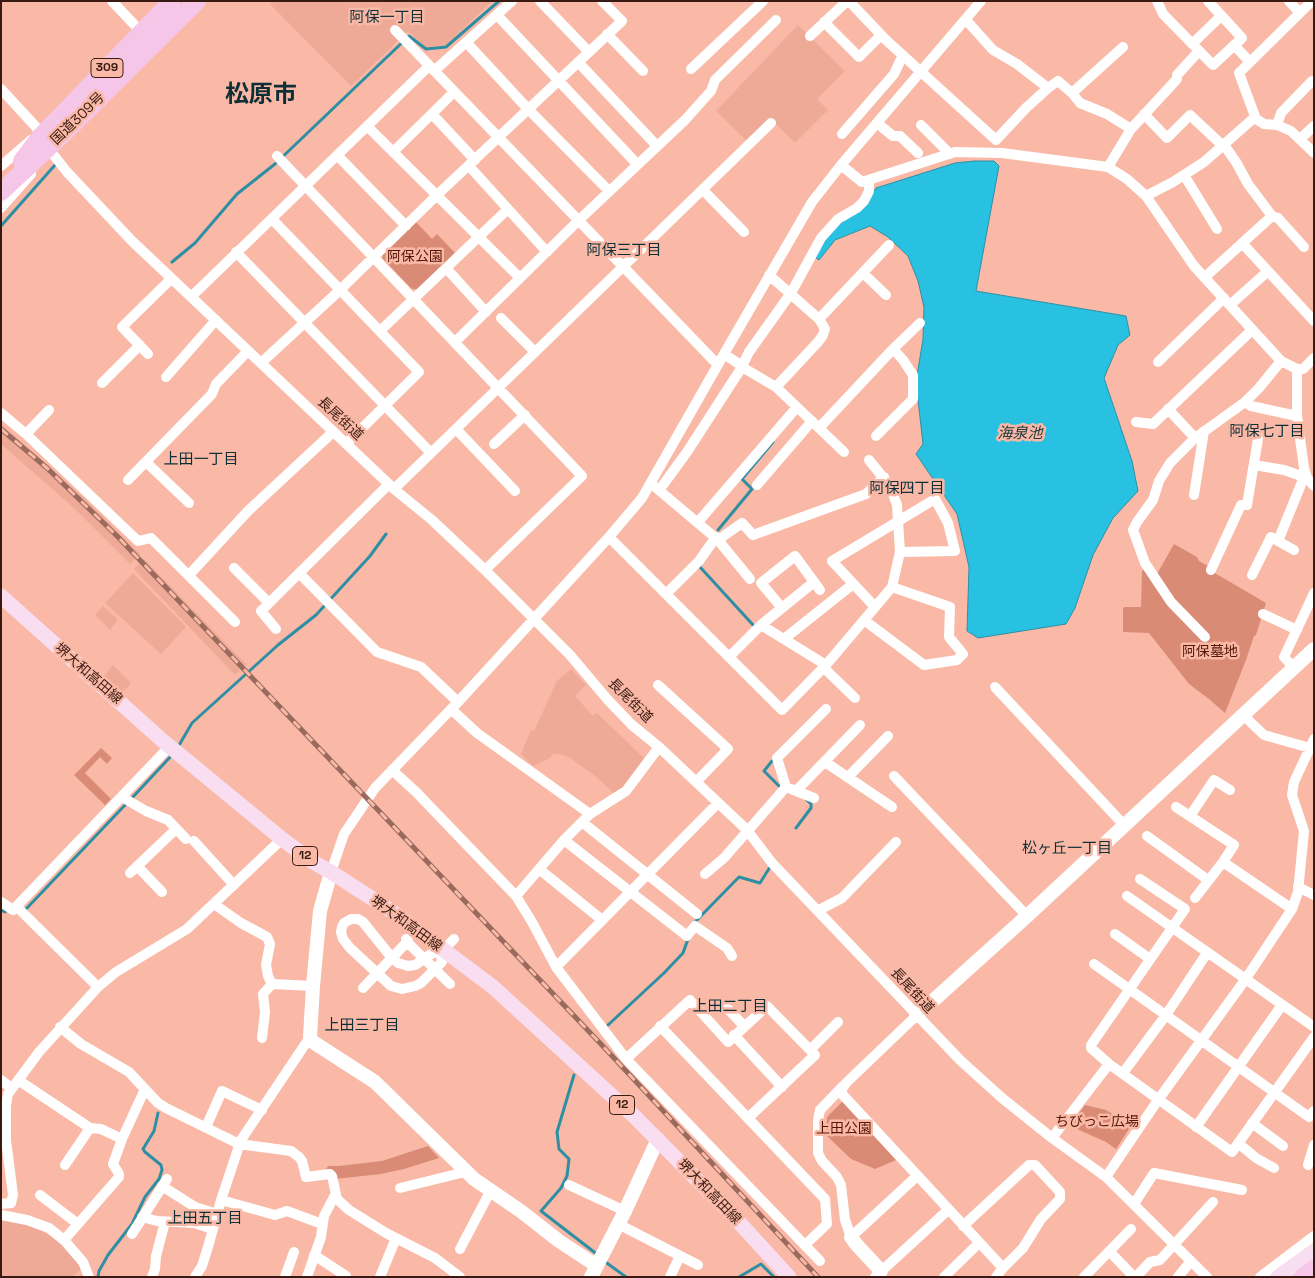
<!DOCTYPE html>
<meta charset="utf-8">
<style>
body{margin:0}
#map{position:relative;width:1315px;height:1278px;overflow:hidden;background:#f9b9a6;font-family:"Space Grotesk",sans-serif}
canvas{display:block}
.frame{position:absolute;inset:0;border:2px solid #381a12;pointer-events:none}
</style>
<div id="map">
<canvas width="1315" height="1278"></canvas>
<div class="frame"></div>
</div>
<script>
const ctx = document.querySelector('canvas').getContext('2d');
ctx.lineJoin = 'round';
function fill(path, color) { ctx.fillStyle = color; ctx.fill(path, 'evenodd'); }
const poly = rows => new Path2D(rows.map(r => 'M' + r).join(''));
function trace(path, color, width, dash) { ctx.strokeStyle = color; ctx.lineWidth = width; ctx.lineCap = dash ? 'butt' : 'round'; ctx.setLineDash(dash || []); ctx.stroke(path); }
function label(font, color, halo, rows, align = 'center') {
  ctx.font = font + ' "Space Grotesk","Noto Sans JP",sans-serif'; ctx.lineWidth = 5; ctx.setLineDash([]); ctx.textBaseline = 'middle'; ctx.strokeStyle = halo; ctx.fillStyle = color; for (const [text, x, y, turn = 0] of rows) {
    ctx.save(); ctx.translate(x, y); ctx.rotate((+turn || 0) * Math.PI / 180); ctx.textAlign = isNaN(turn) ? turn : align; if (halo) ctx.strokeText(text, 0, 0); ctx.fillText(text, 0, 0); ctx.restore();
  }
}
fill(poly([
 [273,1,492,1,446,45,425,47,408,31,351,86,270,4],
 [798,25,845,71,817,99,828,110,795,143,775,123,752,146,716,111],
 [1,424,84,498,140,554,130,564,75,509,1,444],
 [144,559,246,664,235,675,134,569],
 [133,573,186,627,161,654,105,603],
 [103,606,118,620,110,630,95,615],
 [113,665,131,683,122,693,104,676],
 [571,669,586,685,575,696,593,716,597,713,645,759,633,778,616,795,595,776,570,758,560,754,553,754,550,758,533,766,521,754,531,730,534,731,557,681],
 [1,1219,17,1222,35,1227,50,1236,68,1250,82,1268,72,1277,1,1277]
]), '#eeaa96');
fill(poly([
 [415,221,432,239,437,234,456,254,421,289,412,289,383,259,382,253],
 [1174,544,1197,557,1199,561,1208,566,1213,572,1266,603,1256,635,1254,636,1246,660,1225,713,1209,699,1189,684,1149,633,1123,632,1123,609,1124,607,1141,607,1142,572,1144,568,1157,574],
 [101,748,112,758,107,764,100,757,85,773,111,799,105,805,74,775],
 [843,1101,896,1160,875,1169,851,1159,826,1135,827,1117],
 [1085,1105,1106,1110,1131,1126,1116,1149,1106,1142,1070,1126],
 [428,1146,439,1158,404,1169,381,1174,335,1179,325,1171,328,1166,339,1166,382,1161]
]), '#da8b75');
const water = poly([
 [975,161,994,161,999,166,976,291,1126,316,1130,335,1118,345,1104,378,1132,461,1138,491,1113,518,1093,555,1075,608,1066,624,978,638,967,631,969,567,957,514,916,454,923,444,916,382,923,339,924,307,918,281,908,256,888,237,870,226,835,240,819,260,815,257,832,230,865,204,876,188,955,163,975,161]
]);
fill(water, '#29c1e2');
trace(water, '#2e8fa4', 1);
trace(poly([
 [1,226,55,165],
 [172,262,195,243,237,194,275,164,409,36,426,49,446,47,499,1],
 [718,530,752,489,742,479,773,442],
 [700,567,754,626],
 [178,747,192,723,278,645,316,615,370,556,386,534],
 [772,761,764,771,779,786],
 [131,799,173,754],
 [796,828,811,808,811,804,806,799],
 [26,909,127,803],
 [1,910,5,912],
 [694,923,739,877,760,883,770,867],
 [608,1025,664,973,683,953,688,939],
 [574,1075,557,1132,559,1149,569,1159,567,1176,561,1188,541,1211,598,1255],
 [604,1261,626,1277],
 [98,1277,99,1271,108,1255,132,1224,145,1197,159,1179,162,1170,161,1165,145,1152,143,1149,154,1131,158,1113],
 [739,1277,761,1264,774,1277]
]), '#2e8fa4', 3);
trace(poly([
 [112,1,144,35],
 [540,1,588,51],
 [849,1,886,40,996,140,1026,108,1048,88],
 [1157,1,1163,14,1213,65,1242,38,1208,1],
 [1289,1,1300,13],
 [1312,1,1239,73,1256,119,1264,124,1277,125,1291,131,1314,153],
 [497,15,637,164],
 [966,20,993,50,1017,64,1048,88,1058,81,1072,93,1080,103,1107,114,1131,129],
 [824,22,859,57,881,35],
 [395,30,718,365],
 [607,34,643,71],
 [810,36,847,1],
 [466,42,528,109,609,191],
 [1192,44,1221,16],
 [1234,45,1250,62],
 [578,62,657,146],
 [691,69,763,1],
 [434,71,512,1],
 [1,89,36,127,48,148,67,172,132,241,394,489,432,520,485,570,570,655,608,700,632,725,659,747,747,830,772,863,960,1060,1002,1098,1052,1138,1106,1177,1207,1277],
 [1072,93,1123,47],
 [432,114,475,160],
 [1144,114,1167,138,1190,115,1223,146],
 [877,123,893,136,900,136,918,153],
 [921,125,950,154],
 [1277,125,1281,113,1312,81],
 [367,126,520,278],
 [842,134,894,74,903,55],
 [1300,139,1314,126],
 [1224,145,1236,162,1248,184,1272,216],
 [393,152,454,92],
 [337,155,406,226],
 [277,156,582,476,485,570],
 [841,165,862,182,955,152,1002,153,1108,167,1127,179,1146,196,1194,266,1281,361,1297,369,1303,369,1314,358],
 [1,166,31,140],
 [469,166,547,252],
 [1108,167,1131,129,1177,79,1177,75,1199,51],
 [1184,175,1217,229],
 [703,190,744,232],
 [1146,196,1173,182,1204,162,1255,117],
 [1,208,31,174],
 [272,219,419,372,346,444],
 [1242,243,1314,321],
 [236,252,431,453],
 [446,268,486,312],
 [863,273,886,295],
 [769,275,819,319,825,329,823,335,818,342,776,387],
 [1205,277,1272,216,1278,218,1304,247],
 [191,297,429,66],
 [1230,305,1268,271],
 [501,318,535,352],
 [819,319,889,245],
 [380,331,508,209],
 [455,342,579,220,685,120,711,91,715,80,776,20],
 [893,349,920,323],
 [148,354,122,327,171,279],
 [724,354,742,366,742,367,776,387,844,452],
 [1158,362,1224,298],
 [261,363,340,290,437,195,622,21,602,1],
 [742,366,749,352,791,293,821,238,838,219,857,208,864,201,869,191,869,181],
 [1297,369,1297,416,1304,468,1307,478,1314,486],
 [166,377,216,320],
 [102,383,140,345],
 [1245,402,1251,406,1297,416],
 [1168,409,1195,438],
 [1,413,26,434,138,541,151,538,235,622],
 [1136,422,1153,424,1252,330],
 [819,428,893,349,903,360,913,375,913,399,876,436],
 [456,429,515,491],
 [26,434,49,410],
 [494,444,525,415],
 [146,462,189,503],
 [1254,465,1284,470,1307,478],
 [128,480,212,394,216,384,248,351],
 [757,485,812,421],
 [654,486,718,540,750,579],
 [394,489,771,123],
 [660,489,687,452,742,367],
 [1194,495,1204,431],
 [698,522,797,407],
 [609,537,782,710,826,665,892,587,900,552,897,505,890,486,869,460],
 [718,540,742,523,753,535,866,494,884,477],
 [1278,541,1304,477],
 [234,568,269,603],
 [1211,570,1241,505,1247,505,1259,433],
 [299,573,377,652,421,667,458,702],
 [189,575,248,511,333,432],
 [1252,575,1271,537,1294,550],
 [666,594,699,561,716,537],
 [875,607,832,561,935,499,948,523,955,551,900,552],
 [782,608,761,583,795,556,820,590],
 [1263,614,1297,630],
 [864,620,924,665,957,660,963,654,949,637,950,607,892,587],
 [761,625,826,665],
 [276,629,261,611,389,484],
 [1205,637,1171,602,1145,563,1133,530,1137,522,1153,500,1159,481,1170,463,1195,438,1245,402,1259,388,1281,361],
 [784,639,853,584],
 [729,657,761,625,814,582],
 [824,668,855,698],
 [1294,668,1284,657,1314,593],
 [658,685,728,749,696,782],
 [995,687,1124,825],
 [451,709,477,733,590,814],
 [1243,715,1264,735,1310,748],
 [825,762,892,807],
 [392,770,416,792,516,896,532,922,556,967,626,1059,820,1261],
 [894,776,1027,916],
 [848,777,888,736],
 [791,789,814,798],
 [796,791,860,725],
 [122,797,146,811,168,820,186,839],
 [1176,807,1234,845,1223,862,1292,909],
 [1190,816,1214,780,1230,790],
 [582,822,697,914],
 [1147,836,1208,880],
 [564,840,687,936,695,926,727,948,732,956],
 [194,841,234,885],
 [137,866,162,892],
 [539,869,602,920],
 [331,872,344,834,375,788,458,702,609,537,642,498,724,354,812,202,841,165,981,1],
 [130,873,176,829],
 [705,874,724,858,786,787,777,758,826,709],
 [1298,887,1314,895],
 [516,896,564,840,590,814,626,791,659,747],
 [1127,896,1314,1027],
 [1195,898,1223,862],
 [1,902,13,910,170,746],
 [214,904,241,923,267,937,270,944,266,965,268,976,272,984],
 [17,907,98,987],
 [819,910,842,898,896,842],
 [351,919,358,919,363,922,392,958,398,963,408,966,415,965,440,948,442,962,421,983,415,986,402,989,391,986,350,948,343,939,341,932,342,927,344,923,351,919],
 [1115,934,1150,959],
 [407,942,450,984],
 [439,954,454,939],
 [1094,964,1309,1117,1314,1111],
 [556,967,718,803],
 [363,988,408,941,406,939],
 [726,1007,744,1026],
 [916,1016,846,1083,842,1089,842,1094,1003,1268,996,1277],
 [660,1026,825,1199,827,1224,805,1245],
 [60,1027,81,1044,129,1072,158,1103,166,1108,239,1144,291,1151,299,1157,302,1161,306,1177,330,1174,332,1176,337,1199,349,1210,386,1233,435,1258,460,1277],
 [734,1035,782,1087],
 [262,1038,265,1012,263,994,272,984,313,986],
 [810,1050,838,1022],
 [626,1059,690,1000,728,1042,767,1006,815,1055,748,1118],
 [1109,1064,1091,1048,1091,1045,1185,909,1140,879],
 [1123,1073,1166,1015,1207,953],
 [1,1080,11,1088],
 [18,1080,90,1128,101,1129,122,1139],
 [843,1086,820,1110,818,1121,818,1153,822,1161,837,1177,841,1185,845,1220,851,1237,917,1176],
 [1252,1123,1283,1146],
 [206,1127,222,1091,262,1110],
 [1196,1127,1282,1005],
 [1052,1138,1109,1064,1232,1152,1314,1037],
 [1238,1143,1256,1158,1274,1168],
 [65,1165,90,1128],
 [1308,1165,1314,1145],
 [1106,1177,1158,1100,1245,980,1292,909,1298,892,1304,831,1292,795,1294,782,1314,739],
 [569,1185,625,1211],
 [162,1186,195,1207,217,1214],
 [400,1188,465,1172],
 [40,1195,78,1224],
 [221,1200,275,1215,287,1211,322,1224],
 [1,1204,11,1203,13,1195,6,1140,6,1106,8,1094,39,1052,98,987,116,972,187,929,282,839],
 [1134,1204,1154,1173,1242,1190],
 [1,1215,27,1220,49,1228,64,1240,83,1262,89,1277],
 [142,1217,157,1221,194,1223,213,1229],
 [618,1224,698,1265],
 [963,1226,1029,1165,1035,1165,1060,1192,1060,1199,1041,1219,1023,1248,1003,1268],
 [132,1234,167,1179],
 [64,1240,119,1177,119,1174,113,1164,122,1139,145,1089],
 [460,1249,491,1190],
 [1110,1252,1134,1277],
 [314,1255,346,1276],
 [152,1277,155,1269,156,1256,165,1222],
 [195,1277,202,1266,208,1247,221,1200,241,1140,310,1037],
 [285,1277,294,1252],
 [307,1277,321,1237,324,1216,335,1195],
 [380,1277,396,1238],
 [670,1277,680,1256],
 [875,1277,948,1210],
 [944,1277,979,1243],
 [1084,1277,1131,1229],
 [1136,1277,1150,1262,1160,1260,1213,1202],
 [1178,1277,1191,1261],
 [1260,1277,1314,1236]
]), '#fff', 10);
trace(poly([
 [331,872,320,911,313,986,310,1037,313,1042,375,1082,474,1179,522,1212,559,1241,597,1266],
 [916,1016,1027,916,1314,649],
 [851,1237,856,1244,881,1271],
 [591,1277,625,1211,658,1139]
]), '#fff', 14);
trace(poly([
 [1,596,163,741,282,839,313,862,331,872,393,912,493,987,635,1117,736,1219,789,1277],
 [1278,1277,1314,1251]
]), '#f9ddf1', 15);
trace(poly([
 [22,161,41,136,172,1],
 [1,192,64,133,197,1],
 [1303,1277,1314,1269]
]), '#f5c6e8', 18);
const rail = poly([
 [1,429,47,468,117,536,599,1042,818,1277]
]);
trace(rail, '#996a5d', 5);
trace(rail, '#f9b9a6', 3, [9]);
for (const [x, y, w] of [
 [107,68,32],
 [305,856,25],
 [622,1105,25]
]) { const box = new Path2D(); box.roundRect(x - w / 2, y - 9.5, w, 19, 4); ctx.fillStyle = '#f9b9a6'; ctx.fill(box); trace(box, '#381a12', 1); }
label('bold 12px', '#381a12', null, [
 ["309",107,68],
 ["12",305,856],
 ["12",622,1105]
]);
label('14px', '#381a12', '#f9b9a6', [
 ["国道309号",78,119,-44],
 ["長尾街道",340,419,43],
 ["堺大和高田線",88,674,41],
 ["長尾街道",630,701,45],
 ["堺大和高田線",406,924,36],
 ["長尾街道",912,991,47],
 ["堺大和高田線",709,1192,46]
]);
label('14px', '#531605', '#f9b9a6', [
 ["阿保公園",415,257],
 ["阿保墓地",1210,652],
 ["ちびっこ広場",1097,1122],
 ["上田公園",844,1129]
]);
label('15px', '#0e2f37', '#f9b9a6', [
 ["阿保一丁目",387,18],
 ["阿保三丁目",624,251],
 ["阿保七丁目",1267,432],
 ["上田一丁目",201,460],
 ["阿保四丁目",907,489],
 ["松ヶ丘一丁目",1067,849],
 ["上田二丁目",730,1007],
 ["上田三丁目",362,1026],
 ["上田五丁目",205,1219]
]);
label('italic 15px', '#21393f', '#f9b9a6', [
 ["海泉池",1020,434]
]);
label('bold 24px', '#0e2f37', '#f9b9a6', [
 ["松原市",261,95]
]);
</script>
